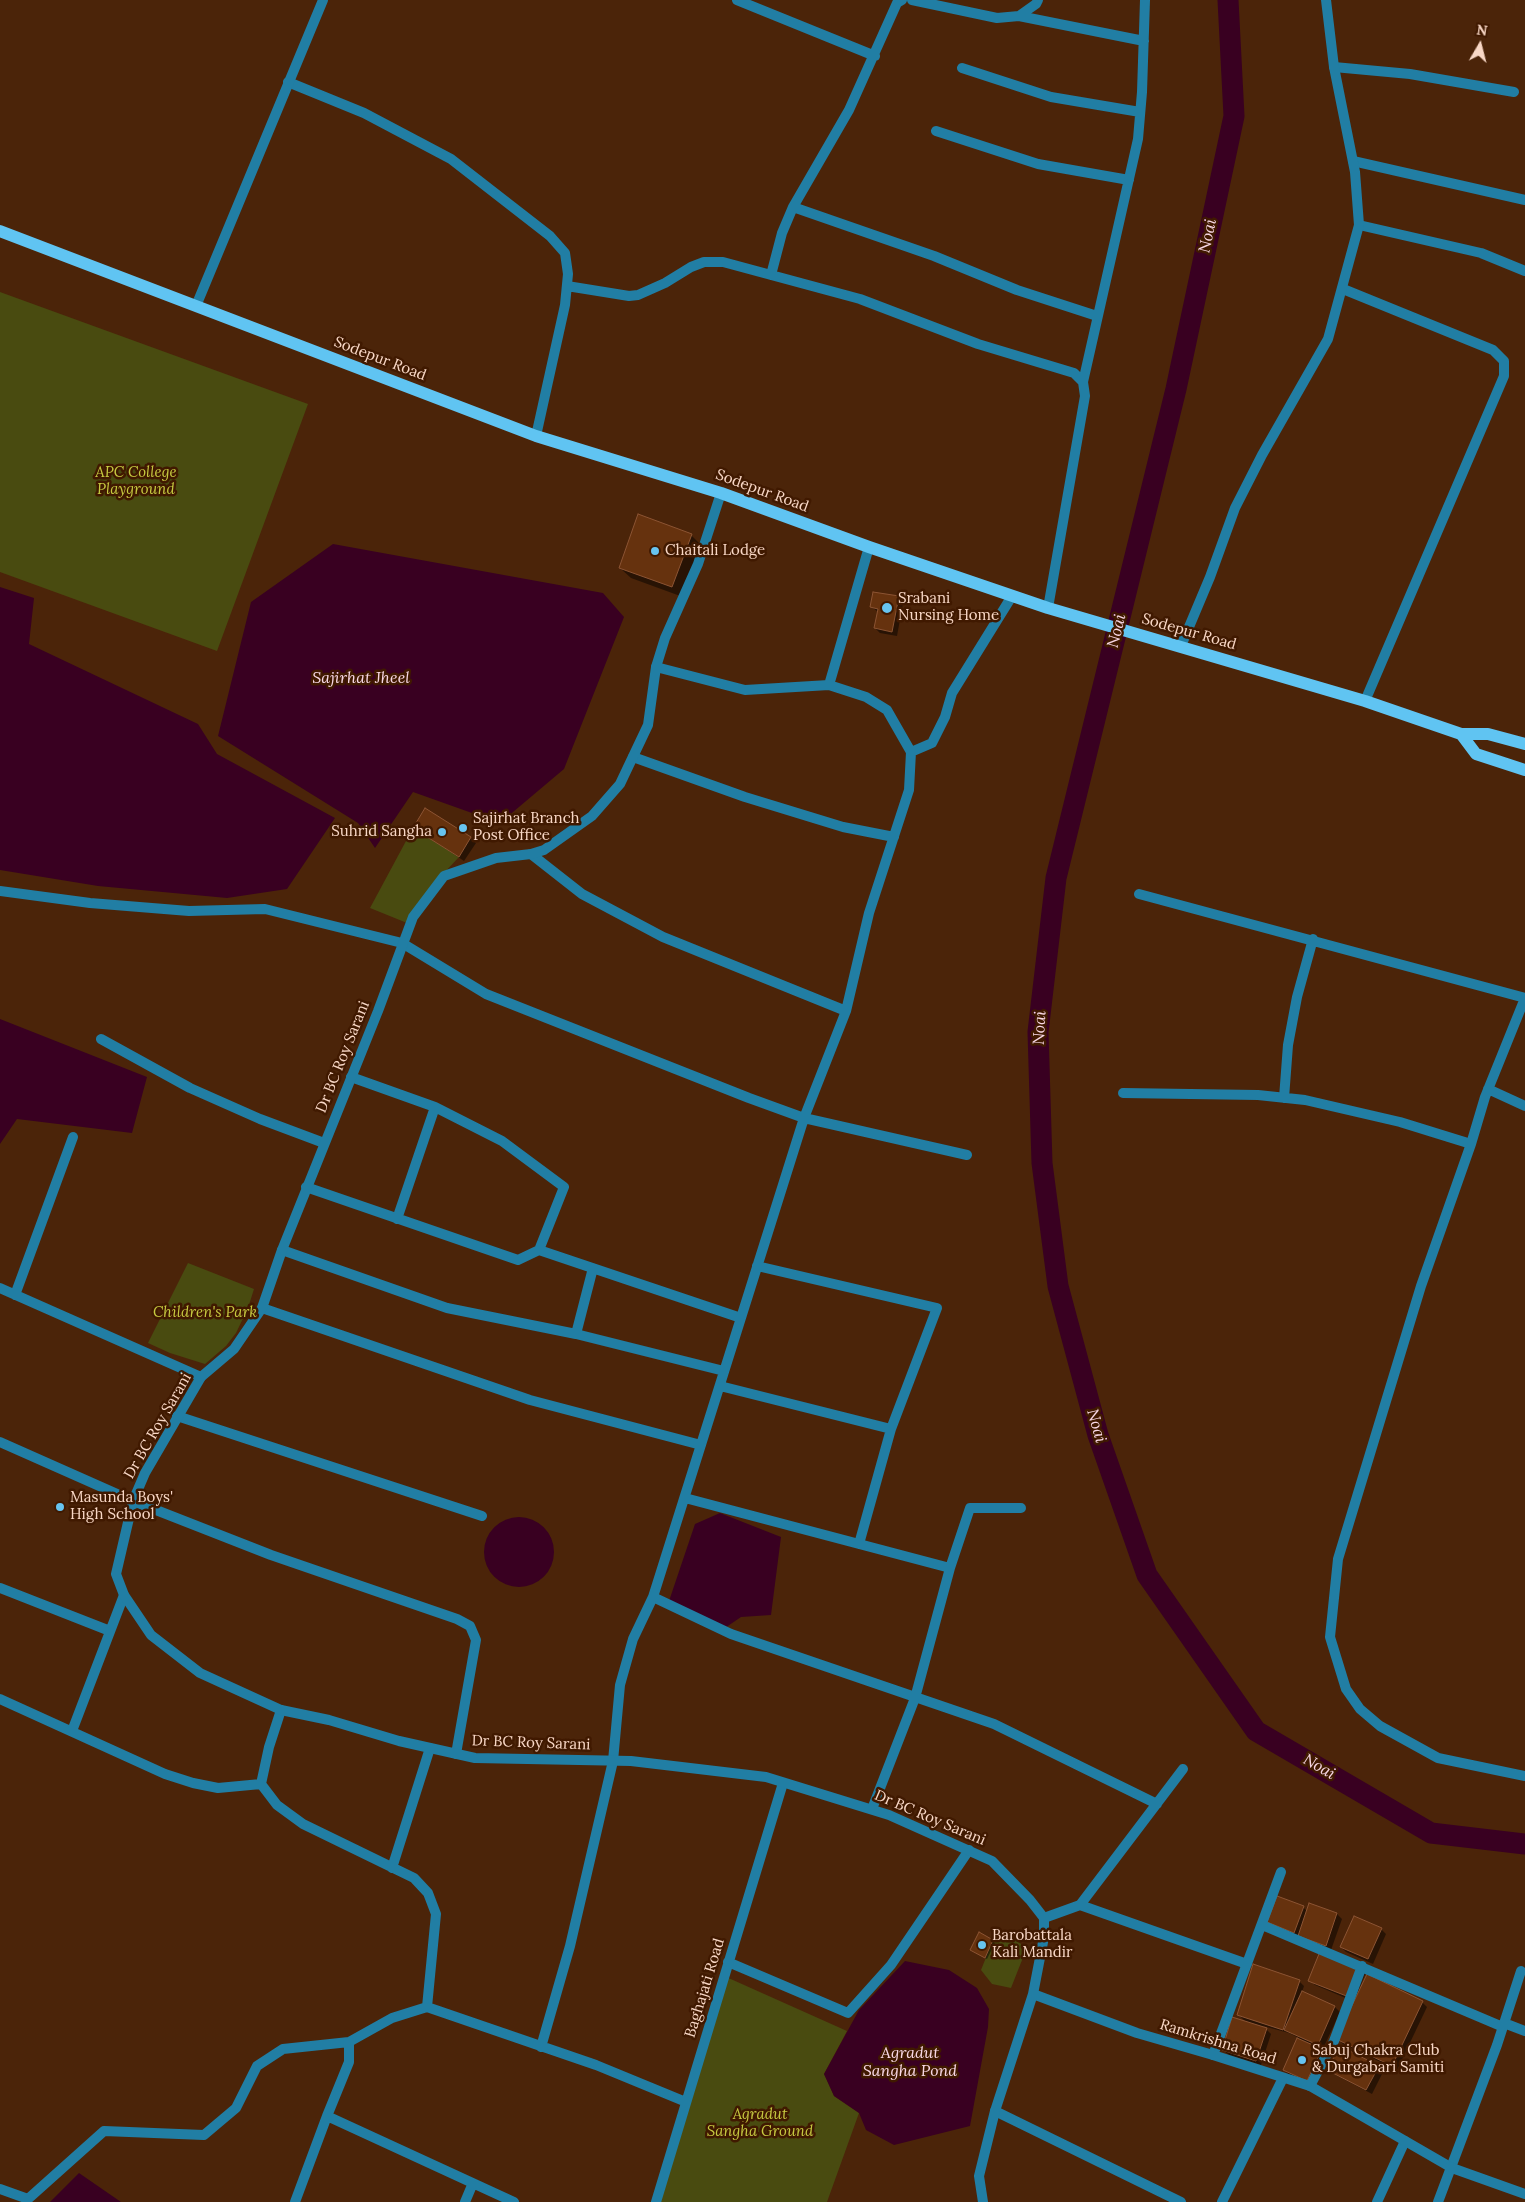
<!DOCTYPE html>
<style>
body{margin:0}
#map{position:relative;width:1525px;height:2202px;overflow:hidden;background:#4b2409;font-family:Lora,serif}
canvas{display:block}
.north{position:absolute;left:1455px;top:20px;width:50px;height:50px;-webkit-text-stroke:4px #401900;paint-order:stroke;rotate:8deg;font-size:14px;font-weight:700;line-height:20px;text-align:center;color:#f9d8c6}
.north::after{content:'';display:block;margin:auto;width:18px;height:22px;background:#f9d8c6;clip-path:polygon(50% 0,100% 100%,50% 72%,0 100%)}
</style>
<div id="map">
<canvas width="1525" height="2202"></canvas>
<div class="north">N</div>
</div>
<script>
const ctx = document.querySelector('canvas').getContext('2d');
ctx.lineJoin = 'round';
function fill(path, color) { ctx.fillStyle = color; ctx.fill(path, 'evenodd'); }
const poly = rows => new Path2D(rows.map(r => 'M' + r).join(''));
function trace(path, color, width, dash) { ctx.strokeStyle = color; ctx.lineWidth = width; ctx.lineCap = dash ? 'butt' : 'round'; ctx.setLineDash(dash || []); ctx.stroke(path); }
function label(font, color, halo, rows, align = 'center') {
  ctx.font = font + ' Lora,serif'; ctx.lineWidth = 5; ctx.setLineDash([]); ctx.textBaseline = 'middle'; ctx.strokeStyle = halo; ctx.fillStyle = color; for (const [text, x, y, turn = 0] of rows) {
    ctx.save(); ctx.translate(x, y); ctx.rotate((+turn || 0) * Math.PI / 180); ctx.textAlign = isNaN(turn) ? turn : align; if (halo) ctx.strokeText(text, 0, 0); ctx.fillText(text, 0, 0); ctx.restore();
  }
}
fill(poly([
 [0,292,308,404,217,651,0,572],
 [413,828,459,857,443,874,407,923,370,908],
 [188,1263,254,1289,248,1308,236,1333,226,1346,205,1364,170,1353,148,1343],
 [1005,1933,1021,1944,1024,1955,1011,1988,992,1984,981,1970,993,1940],
 [724,1976,847,2031,824,2074,834,2096,859,2113,827,2202,656,2202]
]), '#494b10');
fill(poly([
 [333,544,603,593,624,617,564,769,500,823,413,792,375,848,358,823,218,736,251,602],
 [0,587,34,598,29,644,198,724,217,754,335,818,287,889,227,898,98,886,0,870],
 [0,1019,147,1077,132,1133,17,1119,0,1144],
 [720,1513,781,1537,771,1615,741,1617,722,1630,668,1604,695,1524],
 '484 1552a35 35 0 1 1 70 0a35 35 0 1 1-70 0Z',
 [905,1961,949,1970,977,1988,989,2009,988,2027,970,2126,894,2145,866,2130,859,2113,834,2096,824,2074,859,2010],
 [79,2173,121,2202,50,2202]
]), '#390021');
fill(poly([
 [691,535,702,546,683,597,631,578,620,568],
 [898,598,903,603,897,636,880,633,875,628,878,612,872,607],
 [426,810,476,843,464,861,415,828],
 [1310,1905,1337,1914,1342,1919,1331,1950,1273,1927,1303,1907,1308,1912],
 [1381,1929,1386,1934,1373,1964,1346,1952,1341,1947],
 [980,1934,995,1943,987,1959,972,1950],
 [1366,1972,1359,1989,1422,2002,1427,2007,1397,2070,1343,2044,1338,2039,1355,2002,1315,1985,1310,1980],
 [1299,1981,1304,1986,1302,1992,1335,2007,1340,2012,1322,2051,1327,2055,1312,2085,1289,2075,1284,2070,1299,2038,1289,2033,1263,2026,1271,2034,1261,2065,1229,2055,1223,2050,1247,2023,1238,2014],
 [1378,2067,1383,2072,1372,2094,1334,2074,1329,2069]
]), '#0007');
trace(poly([
 [1228,0,1234,116,1176,389,1056,878,1038,1032,1042,1163,1058,1286,1098,1435,1147,1575,1256,1731,1431,1833,1525,1844]
]), '#390021', 21);
const building = poly([
 [638,514,692,534,672,587,619,568,638,514],
 [873,592,899,596,892,632,874,628,878,609,870,607,873,592],
 [425,808,471,837,459,857,413,828,425,808],
 [1277,1896,1304,1906,1294,1933,1267,1922,1277,1896],
 [1309,1903,1337,1913,1326,1946,1298,1936,1309,1903],
 [1354,1916,1382,1928,1368,1959,1340,1947,1354,1916],
 [979,1932,993,1940,985,1958,970,1950,979,1932],
 [1321,1949,1362,1966,1349,1997,1308,1981,1321,1949],
 [1253,1964,1300,1980,1283,2030,1237,2015,1253,1964],
 [1367,1974,1423,2001,1392,2066,1336,2039,1367,1974],
 [1302,1991,1335,2006,1318,2045,1284,2030,1302,1991],
 [1232,2017,1267,2028,1256,2061,1222,2050,1232,2017],
 [1297,2038,1322,2049,1307,2081,1283,2070,1297,2038],
 [1340,2046,1379,2066,1366,2090,1327,2070,1340,2046]
]);
fill(building, '#66320e');
trace(building, '#8c5433', 1);
trace(poly([
 [737,0,875,56],
 [912,0,997,18,1019,16,1036,4,1038,0],
 [1019,16,1144,41],
 [1334,67,1410,74,1514,92],
 [962,68,1051,97,1140,112],
 [288,82,364,113,451,159,550,236,565,253,568,274,565,305,536,436],
 [936,131,1038,164,1129,180],
 [1353,161,1525,200],
 [793,207,934,256,1017,290,1097,316],
 [1359,225,1481,253,1525,271],
 [771,275,782,233,793,207,849,110,897,3,902,0],
 [567,286,629,296,638,295,665,283,691,267,704,262,723,262,860,299,978,344,1074,373,1083,382,1085,396,1048,608],
 [1343,289,1493,350,1504,361,1504,376,1365,701],
 [1083,382,1138,139,1142,92,1145,0],
 [656,667,745,690,829,685,869,547],
 [911,752,932,743,945,717,952,693,1012,596],
 [633,757,745,797,843,827,894,837],
 [531,854,582,894,663,937,846,1011,869,913,909,790,911,752,887,710,866,697,829,685],
 [0,891,90,903,189,911,265,909,402,943,486,994,749,1098,804,1118,967,1155],
 [1139,894,1525,998],
 [1525,998,1485,1097,1471,1144,1421,1286,1338,1559,1330,1637,1346,1689,1360,1709,1380,1726,1438,1758,1525,1776],
 [101,1039,190,1088,260,1119,324,1143],
 [1488,1089,1525,1106],
 [1123,1093,1258,1095,1305,1100,1400,1122,1471,1144],
 [1284,1098,1288,1045,1297,997,1313,939],
 [306,1187,518,1260,539,1250,564,1187,502,1141,435,1107,351,1077],
 [397,1219,435,1107],
 [282,1250,447,1308,576,1334,724,1371],
 [539,1250,741,1318],
 [757,1266,937,1308,891,1429,859,1544],
 [0,1288,201,1377],
 [15,1295,73,1137],
 [262,1308,530,1400,701,1445],
 [576,1334,593,1268],
 [720,1386,891,1429],
 [177,1416,482,1516],
 [0,1442,133,1501,271,1555,457,1619,470,1626,476,1640,456,1754],
 [685,1498,950,1568],
 [0,1588,110,1631],
 [653,1597,731,1634,994,1724,1157,1804],
 [0,1699,165,1774,193,1783,218,1788,261,1784],
 [281,1710,269,1747,261,1784,277,1805,303,1824,414,1878,428,1893,436,1914,427,2007],
 [72,1731,124,1595],
 [872,1809,915,1698,950,1568,970,1508,1021,1508],
 [392,1868,430,1748],
 [1080,1905,1247,1964],
 [1044,1918,1080,1905,1183,1769],
 [1262,1925,1503,2027],
 [728,1962,848,2013,891,1965,969,1850],
 [1504,2023,1525,2031],
 [541,2047,570,1946,613,1761,620,1685,633,1639,653,1597,804,1118,846,1011],
 [1213,2055,1281,1872],
 [1310,2086,1334,2041,1362,1966],
 [995,2111,1181,2202],
 [0,2189,28,2199,104,2131,204,2135,236,2108,257,2066,283,2049,349,2042],
 [295,2202,327,2116],
 [465,2202,473,2183],
 [514,2202,327,2116,349,2062,349,2042,392,2018,427,2007,596,2065,686,2102],
 [656,2202,783,1783],
 [1222,2202,1283,2078],
 [1377,2202,1405,2141],
 [1438,2202,1497,2045,1521,1971]
]), '#217ea4', 10);
trace(poly([
 [196,306,323,0],
 [721,493,698,564,665,638,656,667,648,725,620,784,592,816,544,850,531,854,496,858,444,876,413,917,378,1011,282,1250,262,1308,234,1349,201,1377,145,1473,133,1501,116,1574,124,1595,151,1635,200,1673,281,1710,329,1720,399,1741,475,1758,631,1761,766,1777,889,1815,992,1861,1030,1900,1044,1918,1044,1937,1033,1994,995,2111,979,2176,983,2202],
 [1181,646,1210,577,1235,508,1262,455,1328,339,1359,225,1355,172,1334,67,1326,0],
 [1033,1994,1137,2033,1213,2055,1310,2086,1452,2168,1525,2194]
]), '#217ea4', 10);
trace(poly([
 [0,231,536,436,721,493,869,547,1048,608,1365,701,1461,734,1488,734,1525,744],
 [1461,734,1476,754,1525,770]
]), '#60c4f2', 12);
for (const [x, y, r, color] of [
 [655,551,5,"#67c4f0"],
 [887,608,6,"#67c4f0"],
 [463,828,5,"#67c4f0"],
 [442,832,5,"#67c4f0"],
 [60,1507,5,"#67c4f0"],
 [982,1945,5,"#67c4f0"],
 [1302,2060,5,"#67c4f0"]
]) { const dot = new Path2D(); dot.arc(x, y, r, 0, 2 * Math.PI); ctx.fillStyle = color; ctx.fill(dot); trace(dot, '#401900', 2); }
label('15px', '#f9d8c6', '#401900', [
 ["Sodepur Road",380,359,21],
 ["Sodepur Road",762,491,20],
 ["Sodepur Road",1189,632,16],
 ["Dr BC Roy Sarani",343,1057,-68],
 ["Dr BC Roy Sarani",158,1426,-60],
 ["Dr BC Roy Sarani",531,1743,2],
 ["Dr BC Roy Sarani",930,1818,23],
 ["Baghajati Road",705,1988,-73],
 ["Ramkrishna Road",1218,2042,17]
]);
label('italic 15px', '#c6ca40', '#401900', [
 ["APC College",136,473],
 ["Playground",136,490],
 ["Children's Park",205,1313],
 ["Agradut",760,2115],
 ["Sangha Ground",760,2132]
]);
label('15px', '#f9d8c6', '#401900', [
 ["Chaitali Lodge",665,551],
 ["Srabani",898,599],
 ["Nursing Home",898,616],
 ["Sajirhat Branch",473,819],
 ["Post Office",473,836],
 ["Suhrid Sangha",432,832,"right"],
 ["Masunda Boys'",70,1498],
 ["High School",70,1515],
 ["Barobattala",992,1936],
 ["Kali Mandir",992,1953],
 ["Sabuj Chakra Club",1312,2051],
 ["& Durgabari Samiti",1312,2068]
], 'left');
label('italic 16px', '#f8d8e5', '#401900', [
 ["Noai",1208,236,-78],
 ["Noai",1117,631,-76],
 ["Sajirhat Jheel",361,678],
 ["Noai",1040,1028,-87],
 ["Noai",1096,1426,74],
 ["Noai",1319,1767,30],
 ["Agradut",910,2053],
 ["Sangha Pond",910,2071]
]);
</script>
